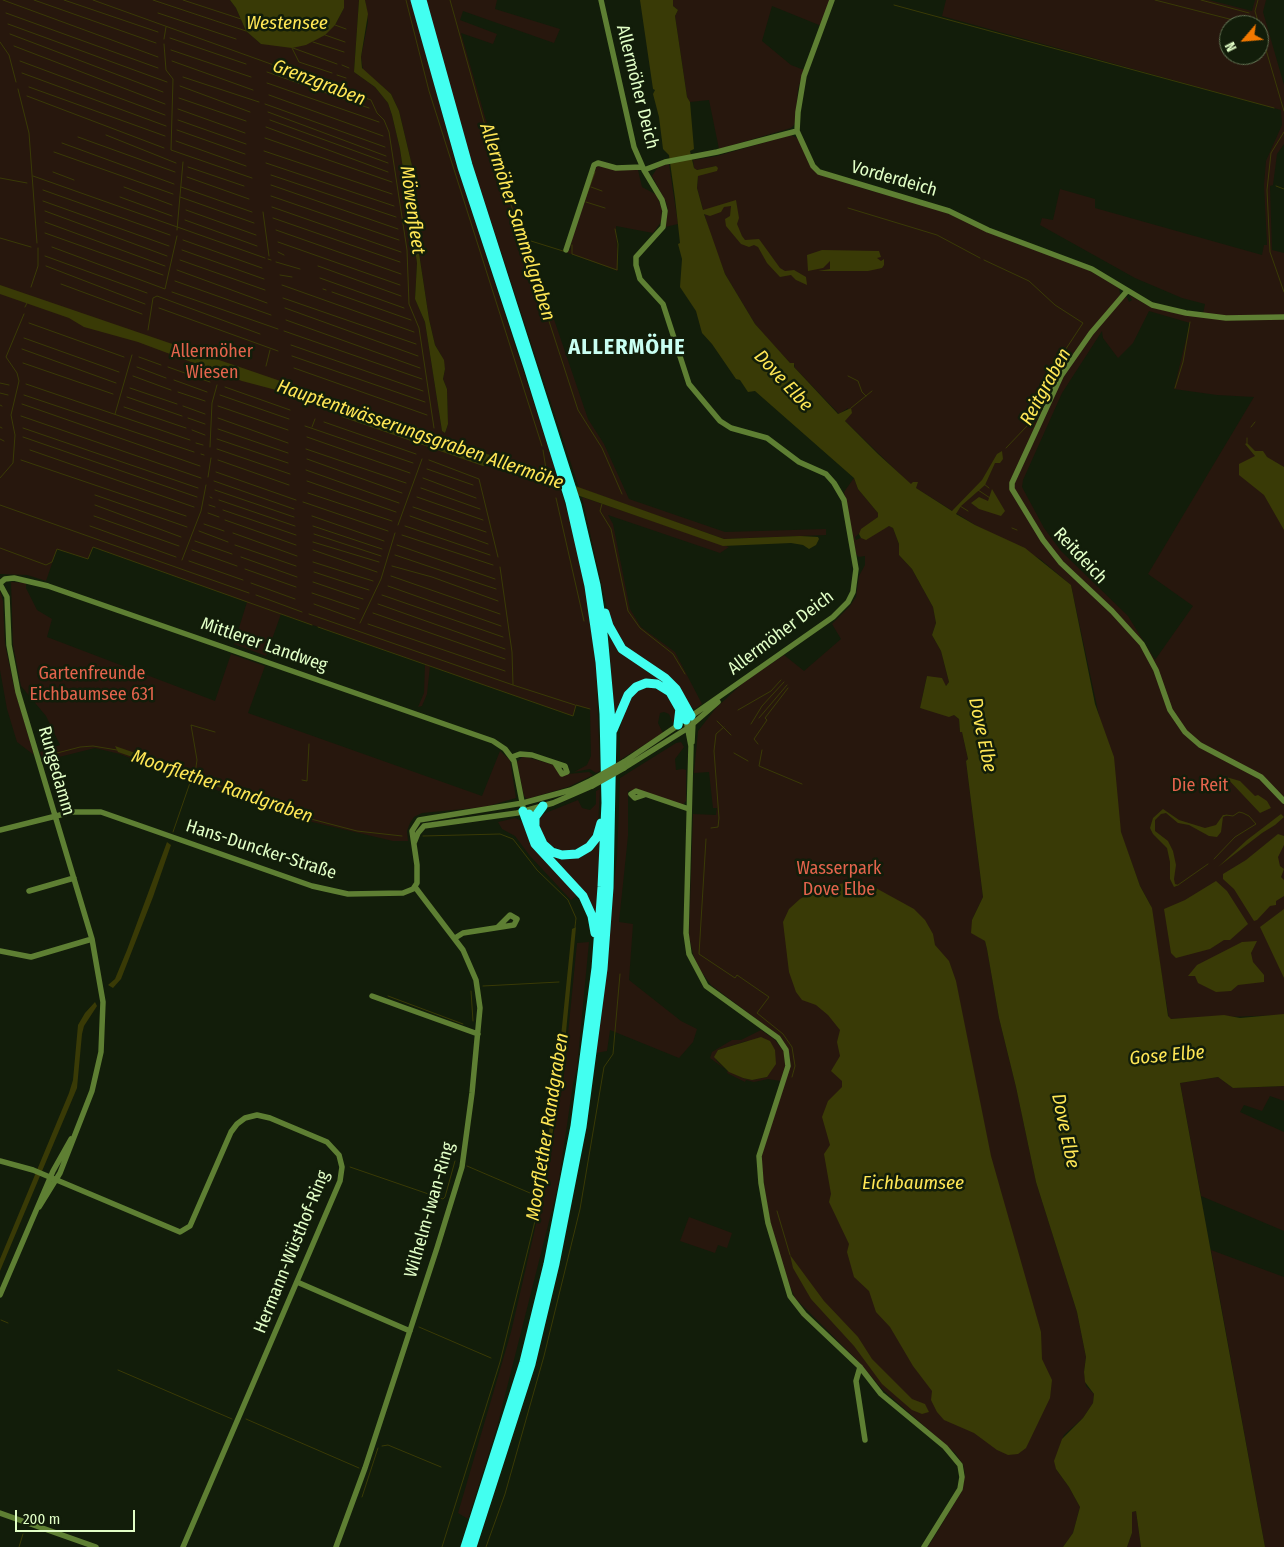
<!DOCTYPE html>
<meta charset="utf-8">
<style>
body{margin:0}
#map{position:relative;width:1284px;height:1547px;overflow:hidden;background:#121d0a;font-family:"Fira Sans Condensed",sans-serif}
canvas{display:block}
.north{position:absolute;left:1219px;top:15px;width:50px;height:50px;box-sizing:border-box;background:#121d0a;border:1px solid #657756;border-radius:50%;rotate:243deg;font-size:14px;font-weight:700;line-height:20px;text-align:center;color:#e2ffc7}
.north::after{content:'';display:block;margin:auto;width:18px;height:22px;background:#f27800;clip-path:polygon(50% 0,100% 100%,50% 72%,0 100%)}
.scale{position:absolute;left:15px;top:1510px;width:120px;height:22px;box-sizing:border-box;border:2px solid #e2ffc7;border-top:0;padding-left:6px;font-size:15px;line-height:18px;white-space:nowrap;color:#e2ffc7;-webkit-text-stroke:4px #121d0a;paint-order:stroke}
</style>
<div id="map">
<canvas width="1284" height="1547"></canvas>
<div class="north">N</div>
<div class="scale">200 m</div>
</div>
<script>
const ctx = document.querySelector('canvas').getContext('2d');
ctx.lineJoin = 'round';
function fill(path, color) { ctx.fillStyle = color; ctx.fill(path, 'evenodd'); }
const poly = rows => new Path2D(rows.map(r => 'M' + r).join(''));
function trace(path, color, width, dash) { ctx.strokeStyle = color; ctx.lineWidth = width; ctx.lineCap = dash ? 'butt' : 'round'; ctx.setLineDash(dash || []); ctx.stroke(path); }
function label(font, color, halo, rows, align = 'center') {
  ctx.font = font + ' "Fira Sans Condensed",sans-serif'; ctx.lineWidth = 5; ctx.setLineDash([]); ctx.textBaseline = 'middle'; ctx.strokeStyle = halo; ctx.fillStyle = color; for (const [text, x, y, turn = 0] of rows) {
    ctx.save(); ctx.translate(x, y); ctx.rotate((+turn || 0) * Math.PI / 180); ctx.textAlign = isNaN(turn) ? turn : align; if (halo) ctx.strokeText(text, 0, 0); ctx.fillText(text, 0, 0); ctx.restore();
  }
}
fill(poly([
 [0,0,230,0,236,8,246,31,261,44,266,44,335,25,344,8,344,0,359,0,354,72,375,87,388,103,392,115,400,149,417,263,415,299,425,322,442,431,445,433,448,424,447,389,443,379,445,369,441,355,435,345,429,319,414,220,414,174,410,157,399,111,391,94,363,70,361,57,368,22,365,0,411,0,455,160,559,481,448,440,444,437,436,449,561,490,575,539,586,591,596,663,600,771,596,773,590,769,574,772,587,765,591,756,590,709,576,706,573,716,430,666,427,694,422,706,418,707,424,693,425,664,281,614,266,656,234,644,247,602,93,547,88,559,57,549,46,581,27,575,0,574],
 [426,0,497,0,495,9,560,29,554,43,463,11,460,20,497,34,493,44,461,33,485,117,588,419,604,444,629,499,725,532,826,529,826,535,724,539,579,488,456,115],
 [673,0,831,0,824,27,772,6,762,41,791,65,804,70,798,89,795,124,791,128,719,149,709,100,690,102,687,97,675,16,678,10,673,6],
 [946,0,1209,0,1252,11,1255,0,1266,0,1263,12,1284,85,1284,144,1277,154,1273,185,1270,186,1272,250,1284,253,1284,315,1226,316,1203,314,1205,304,1182,298,1135,278,1040,225,1042,218,1053,220,1060,189,1095,199,1095,208,1262,255,1264,245,1267,245,1264,185,1266,161,1282,125,1281,110,942,16],
 [1229,25,1259,25,1259,55,1229,55],
 [791,135,799,139,818,174,868,190,935,208,1017,244,1068,261,1092,272,1119,288,1121,299,1127,297,1129,302,1132,300,1129,295,1151,307,1185,315,1284,319,1284,1015,1169,1019,1150,904,1140,886,1121,834,1101,725,1071,585,1040,559,975,525,911,485,845,421,848,408,839,414,794,367,795,365,790,363,766,337,755,324,725,274,712,241,697,188,698,175,716,166,697,170,694,168,693,160,717,156],
 [1149,311,1190,323,1174,389,1217,395,1254,397,1148,574,1193,606,1155,660,1128,616,1061,551,1044,528,1022,487,1023,480,1062,393,1102,331,1103,338,1118,358,1133,343],
 [669,164,678,224,665,227,668,210,666,202,652,176,658,167],
 [596,166,638,170,642,187,657,195,662,210,661,222,653,233,616,226,618,271,565,252,571,249,569,244],
 [854,478,858,489,878,513,878,517,855,537,856,540,889,526,893,528,899,544,899,555,912,569,933,607,936,623,932,635,941,651,949,682,946,686,927,676,920,708,954,715,959,719,960,732,962,732,968,759,966,761,983,897,972,920,975,934,985,941,987,949,999,1018,1016,1087,1036,1182,1077,1312,1086,1357,1084,1372,1086,1386,1094,1394,1093,1403,1083,1418,1064,1435,1061,1442,1056,1469,1069,1487,1080,1507,1073,1533,1063,1547,928,1547,962,1491,965,1474,963,1464,955,1453,882,1389,860,1363,795,1298,784,1272,770,1221,761,1167,762,1154,790,1066,790,1056,779,1036,711,985,698,967,693,954,689,936,693,814,716,815,717,808,713,808,709,772,694,773,698,731,716,708,744,682,784,655,804,671,841,639,832,624,850,606,856,597,859,576,865,565,865,556,859,557,856,554,844,492],
 [582,497,729,547,720,553,608,515,613,524,630,609,641,627,675,652,702,704,695,709,690,707,619,641,608,613],
 [11,582,26,583,26,588,37,610,52,619,47,637,215,701,231,654,265,666,248,713,482,796,500,751,510,760,516,798,485,807,422,813,414,817,410,823,407,831,408,841,393,841,308,821,184,779,120,754,95,748,43,761,40,752,60,745,46,716,21,686,13,645],
 [0,591,3,601,5,644,14,687,34,755,17,742,7,709,0,670],
 [608,632,669,684,681,701,643,682,615,719],
 [647,686,658,687,668,693,679,714,674,725,669,714,664,712,660,713,658,723,663,733,620,760,620,729,625,709,633,694],
 [681,742,684,747,675,759,676,770,683,769,686,770,686,801,683,805,635,790,628,791,628,836,619,922,633,924,629,980,681,1021,697,1029,693,1042,679,1058,610,1030,607,1051,596,1053,617,857,620,778,676,743],
 [523,756,554,765,568,774,589,772,593,775,568,787,527,799,524,796,517,762],
 [600,789,598,827,592,839,584,847,566,852,548,845,539,830,538,822,543,814,578,800,582,808,590,810,596,804,596,791],
 [515,818,522,821,530,841,578,895,571,900,530,856,515,836,502,829,498,822],
 [602,834,597,919,545,852,558,858,579,858,589,852],
 [589,942,577,1068,573,1084,558,1186,497,1427,468,1519,458,1513,511,1332,543,1194,564,1074,577,943],
 [761,1030,775,1040,784,1052,785,1066,781,1081,768,1079,754,1082,746,1080,745,1082,727,1073,728,1070,743,1078,752,1080,767,1077,747,1041,718,1050,716,1060,725,1069,710,1058,712,1052,732,1040,741,1040],
 [1218,1077,1233,1088,1284,1086,1284,1101,1270,1096,1262,1111,1244,1105,1240,1112,1284,1132,1284,1231,1201,1196,1180,1083],
 [689,1217,732,1233,727,1248,718,1245,715,1253,680,1241],
 [1211,1250,1284,1277,1284,1547,1265,1547],
 [1136,1511,1141,1547,1127,1547,1132,1533,1132,1512]
]), '#27170d');
fill(poly([
 [230,0,344,0,344,8,335,25,325,35,306,45,292,48,261,44,246,31,236,8],
 [359,0,365,0,368,14,361,57,362,68,391,94,399,111,414,174,414,220,429,319,435,345,444,360,445,369,443,379,447,389,448,424,445,433,442,431,425,322,415,299,417,263,400,149,392,115,388,103,375,87,354,72],
 [640,0,673,0,673,6,678,10,675,16,678,36,687,97,690,102,694,149,690,151,694,168,697,170,716,166,718,168,717,171,698,176,697,188,703,210,736,200,739,218,737,224,742,236,745,240,759,239,780,268,785,271,794,270,806,277,807,285,796,280,791,275,780,277,767,263,758,247,754,245,749,247,741,244,726,226,725,219,730,216,731,206,724,207,721,212,710,216,704,214,725,274,755,324,790,363,794,363,794,367,838,414,851,408,852,413,845,421,878,454,911,484,913,482,918,482,916,488,952,511,982,480,997,454,1002,451,1003,459,1000,463,995,463,985,485,961,506,956,514,975,525,1025,548,1071,585,1095,704,1114,757,1121,832,1140,886,1152,908,1168,1016,1171,1019,1224,1015,1240,1018,1284,1014,1284,1086,1233,1088,1218,1077,1180,1083,1265,1547,1141,1547,1136,1511,1132,1512,1132,1533,1127,1547,1063,1547,1073,1533,1080,1507,1069,1487,1056,1469,1054,1461,1062,1439,1083,1418,1093,1403,1094,1394,1085,1382,1084,1372,1086,1357,1077,1312,1036,1182,1016,1087,999,1018,987,949,985,941,971,933,972,920,983,897,966,761,968,759,962,732,960,732,959,719,954,715,949,717,920,708,927,676,942,678,946,686,949,682,941,651,932,635,936,623,933,607,912,569,899,555,899,544,893,528,889,526,866,540,861,538,859,534,861,529,878,517,878,513,858,489,854,478,755,391,748,392,740,380,736,379,712,344,702,333,696,311,680,287,682,259,678,244,680,243,675,198,669,155,663,149,659,117,653,94,655,90,653,89],
 [822,250,879,251,881,257,877,258,881,261,884,259,884,265,882,268,868,271,818,271,830,269,830,261,823,268,808,271,807,255],
 [0,285,444,437,505,461,724,539,800,536,818,537,819,539,816,545,809,549,803,545,791,543,723,546,488,464,483,466,342,417,339,413,276,390,242,381,138,342,84,327,69,318,0,294],
 [1247,443,1255,451,1263,451,1267,457,1284,467,1284,530,1264,495,1239,475,1239,464,1255,456,1245,444],
 [992,489,1005,511,1001,516,979,509,971,503,979,497,988,501],
 [115,746,219,782,221,788,118,752],
 [1226,777,1240,781,1255,796,1258,795,1267,801,1271,808,1260,813],
 [1163,809,1179,820,1205,828,1216,825,1223,815,1228,815,1223,817,1221,832,1217,837,1209,836,1189,825,1178,823,1166,813,1161,814,1155,820,1155,831,1168,841,1173,851,1176,865,1174,879,1175,884,1179,885,1174,887,1170,879,1170,862,1167,848,1153,834,1150,828,1153,818],
 [1281,814,1284,817,1275,825,1262,833,1218,867,1247,840],
 [1278,834,1284,836,1284,845,1278,857,1280,866,1284,869,1281,877,1284,880,1284,896,1276,901,1276,905,1270,906,1257,920,1254,921,1234,889,1223,879,1223,874,1246,860],
 [167,842,171,845,153,897,121,979,113,988,108,985,115,979,127,950],
 [1216,881,1227,891,1248,924,1230,940,1224,940,1210,949,1176,958,1171,953,1164,909,1185,900],
 [848,882,874,887,914,909,925,920,933,934,935,945,949,961,956,981,991,1156,1041,1332,1042,1359,1052,1380,1050,1398,1026,1448,1018,1454,1008,1455,997,1450,974,1433,944,1420,937,1412,931,1400,932,1391,913,1366,890,1327,876,1312,869,1291,854,1277,847,1252,849,1244,829,1202,831,1194,824,1154,830,1145,822,1117,828,1101,842,1087,842,1081,831,1071,840,1056,837,1042,840,1030,828,1015,816,1005,802,1000,796,992,789,972,783,922,789,909,800,899,816,890],
 [1284,909,1284,978,1260,927],
 [576,927,561,1085,542,1193,537,1194,554,1105,572,929],
 [1257,941,1251,953,1253,962,1264,975,1264,982,1238,985,1231,991,1216,992,1198,983,1195,976,1188,976,1197,965,1242,942],
 [95,1002,97,1006,84,1026,82,1034,77,1088,0,1271,0,1259,69,1093,73,1080,78,1025,85,1013],
 [761,1037,770,1041,775,1050,776,1064,767,1077,752,1080,743,1078,729,1072,714,1057,718,1050],
 [790,1255,824,1301,858,1337,872,1359,912,1399,925,1404,929,1412,922,1414,912,1410,882,1384,854,1346,811,1299,793,1268]
]), '#393a06');
trace(poly([
 [3,0,158,57],
 [34,0,156,43],
 [64,0,158,32],
 [93,0,371,100,377,113,384,120,389,132,407,250,409,304,419,328,434,428],
 [153,0,246,31],
 [183,0,241,19],
 [406,0,429,91,542,446],
 [450,0,484,122,578,410,602,448,622,494],
 [1155,0,1245,23],
 [1201,0,1249,13],
 [1258,0,1255,11,1259,25],
 [894,5,1274,108],
 [6,13,158,68],
 [158,13,236,39],
 [8,24,167,82],
 [335,25,346,29],
 [1259,26,1284,111],
 [10,34,163,92],
 [325,35,345,42],
 [170,38,246,64],
 [164,39,166,27],
 [0,42,9,55,16,82],
 [313,42,344,52],
 [164,44,166,70,173,79,171,150,252,178],
 [14,46,165,104],
 [292,48,299,62,332,73],
 [293,48,337,64],
 [171,50,251,77],
 [20,61,165,115],
 [172,61,253,90],
 [342,65,349,68],
 [267,72,369,108],
 [22,73,166,126],
 [337,75,346,78],
 [183,77,259,102],
 [267,83,379,122],
 [180,86,250,112],
 [29,87,165,136],
 [18,89,29,133,37,243],
 [269,95,383,136],
 [27,96,164,148],
 [179,98,246,121],
 [265,104,385,147],
 [178,109,245,133],
 [268,112,386,156],
 [178,120,246,144],
 [270,120,388,163],
 [266,127,388,172],
 [177,130,245,154],
 [1284,132,1271,153,1267,190,1270,252,1284,292],
 [106,135,176,163],
 [78,137,175,172],
 [265,138,392,182],
 [176,141,246,166],
 [62,143,174,184],
 [264,151,392,194],
 [54,152,173,194],
 [266,163,394,206],
 [188,167,244,186],
 [53,172,74,180],
 [271,175,396,217],
 [33,176,265,258],
 [187,177,249,199],
 [0,178,27,183],
 [271,185,398,229],
 [1276,186,1284,189],
 [124,187,172,205],
 [181,187,252,212],
 [591,187,602,191],
 [43,190,170,235],
 [271,196,399,240],
 [120,197,172,216],
 [180,197,254,223],
 [43,201,169,246],
 [584,202,595,172],
 [586,202,605,208],
 [272,207,401,252],
 [848,208,937,235,980,258],
 [186,210,256,235],
 [45,211,167,256],
 [263,212,269,256],
 [273,218,400,262],
 [185,220,257,246],
 [45,222,165,266],
 [177,230,183,162],
 [276,230,401,274],
 [45,233,163,275],
 [0,238,31,247],
 [183,240,262,268],
 [531,241,563,251],
 [278,242,400,285],
 [572,245,572,254,617,270,618,244,615,229],
 [52,247,165,289,177,236],
 [182,250,264,279],
 [278,252,284,255],
 [45,256,147,293],
 [268,259,271,260],
 [180,260,265,290],
 [984,260,1029,281,1055,305,1083,323,1050,373,1027,426,1006,448],
 [276,262,300,269],
 [46,266,145,304],
 [318,266,401,296],
 [177,270,267,303],
 [280,275,292,277],
 [320,278,404,308],
 [175,281,271,315],
 [61,284,142,314],
 [282,285,414,332],
 [31,287,38,266,38,248],
 [323,289,326,290],
 [172,292,278,329],
 [332,292,411,320],
 [283,298,416,344],
 [25,307,27,303],
 [159,308,278,351],
 [285,308,418,356],
 [286,320,420,368],
 [29,323,124,357],
 [148,330,153,298,157,296,260,334],
 [284,331,422,379],
 [24,338,119,372],
 [291,345,423,391],
 [22,349,116,383],
 [292,356,425,402],
 [139,357,161,365],
 [23,363,113,394],
 [266,366,270,350],
 [137,367,166,378],
 [168,367,210,382],
 [294,368,427,415],
 [133,376,171,390],
 [848,376,858,381,862,392,866,396],
 [174,380,207,392],
 [0,383,9,385],
 [26,384,190,440],
 [225,387,290,410],
 [130,388,177,404],
 [1175,388,1183,362,1190,322],
 [178,392,205,401],
 [0,393,8,395],
 [24,395,194,452],
 [220,395,289,419],
 [127,397,182,416],
 [22,404,200,466],
 [0,405,2,406],
 [183,406,205,414],
 [218,406,288,430],
 [124,407,186,428],
 [851,408,872,391],
 [115,414,132,355],
 [21,416,201,478],
 [188,418,205,424],
 [218,418,288,443],
 [324,422,416,454],
 [305,426,413,463],
 [0,427,2,428],
 [312,427,315,419],
 [1251,427,1255,422],
 [23,428,198,488],
 [218,429,288,453],
 [192,430,205,435],
 [23,437,197,497],
 [307,437,410,473],
 [1247,438,1247,443],
 [0,439,4,441],
 [217,439,288,463],
 [196,443,203,445],
 [210,447,212,403,217,385],
 [217,449,290,474],
 [306,449,406,483],
 [30,450,194,507],
 [543,450,546,469],
 [201,454,204,455],
 [307,459,402,493],
 [21,460,186,516],
 [218,460,289,485],
 [429,460,479,479,498,557],
 [427,469,473,485],
 [306,470,399,503],
 [216,472,296,500],
 [208,477,211,458],
 [0,478,13,463,15,435,11,415,19,381,17,373,6,357,24,314],
 [423,478,476,498],
 [214,481,294,509],
 [307,481,396,512],
 [984,484,989,488],
 [421,488,480,509],
 [215,490,294,517],
 [978,490,990,498],
 [308,493,392,521],
 [95,495,187,527],
 [210,497,212,498],
 [417,497,483,520],
 [556,498,584,621],
 [219,500,295,526],
 [303,502,388,531],
 [602,504,600,511,611,529,628,611,640,628,673,654,685,674],
 [0,505,249,593],
 [95,505,181,537],
 [209,505,215,507],
 [960,506,968,511],
 [413,507,486,532],
 [223,510,296,535],
 [208,513,219,517],
 [94,516,179,546],
 [312,516,384,541],
 [410,516,488,544],
 [225,520,296,545],
 [204,524,224,531],
 [398,525,422,459],
 [90,526,176,557],
 [313,526,382,549],
 [405,526,490,555],
 [1012,528,1017,530],
 [199,531,228,542],
 [233,533,297,556],
 [314,534,381,556],
 [402,535,493,565],
 [195,541,232,554],
 [313,542,379,562],
 [235,545,296,566],
 [397,545,495,579],
 [0,548,46,565,52,562,57,549,88,559,93,547,312,625],
 [192,550,237,566],
 [313,550,377,572],
 [395,555,496,589],
 [241,557,297,577],
 [182,560,201,511,206,485],
 [189,561,243,580],
 [313,562,373,581],
 [392,566,432,577,498,601],
 [245,569,296,587],
 [314,572,369,590],
 [391,576,500,614],
 [313,582,363,599],
 [251,583,295,599],
 [388,586,501,626],
 [312,593,359,609],
 [256,595,302,612],
 [382,595,503,637],
 [314,604,355,619],
 [378,604,505,649],
 [373,613,505,659],
 [309,614,513,685,512,652,500,567],
 [360,623,381,579,395,533],
 [368,624,505,671],
 [318,627,573,716,576,705,590,709],
 [513,685,575,705],
 [738,710,771,691,781,680],
 [759,718,787,685],
 [717,721,731,735],
 [751,724,762,706,784,682],
 [758,744,754,739,767,720,765,718,788,688],
 [762,750,759,766,802,784],
 [734,753,748,761],
 [42,757,80,747,93,746,117,750],
 [195,774,197,760,191,725,215,732],
 [302,780,307,781,309,744],
 [220,786,311,819,357,831,402,836],
 [711,828,718,827,719,818,714,751,716,734,724,727],
 [173,832,192,777],
 [423,836,500,834,513,839,537,870,568,900,576,918,575,927],
 [706,839,699,954,735,978,737,975,769,997,757,1013,783,1034,792,1047,795,1066,792,1077],
 [1214,859,1235,837,1256,824,1249,816,1243,813,1239,812,1233,816,1226,815],
 [1178,885,1208,864],
 [483,986,559,982],
 [471,991,473,1021],
 [388,996,463,1024],
 [467,1166,530,1193],
 [350,1167,443,1199,445,1197,455,1161],
 [777,1211,790,1255],
 [1,1320,8,1323],
 [419,1327,491,1358],
 [118,1370,232,1419],
 [246,1419,359,1468],
 [382,1446,388,1445,441,1467],
 [362,1497,378,1448],
 [19,1547,23,1534],
 [442,1547,500,1362,537,1213,540,1194],
 [486,1547,505,1494,544,1356,580,1209,604,1067,613,1054,620,974]
]), '#393a06', 1);
trace(poly([
 [601,0,634,147,644,170,662,200,665,211,663,227,636,257,636,265,640,279,663,304,689,384,720,421,731,428,767,438,799,462,826,474,834,483,844,500,856,569,853,592,848,602,833,617,690,717],
 [832,0,804,76,798,112,797,131,813,166,819,172,949,211,988,230,1092,269,1152,305,1186,313,1226,318,1284,317],
 [644,170,665,162,717,152,797,131],
 [566,250,594,165,598,163,616,168,642,167],
 [1127,291,1091,333,1061,376,1012,483,1012,489,1043,540,1061,563,1112,611,1142,644,1156,670,1170,710,1185,732,1200,745,1261,777,1284,801],
 [0,583,5,579,14,578,48,586,493,741,505,749,514,761,523,807],
 [0,584,7,597,9,645,18,692,92,939,103,1002,101,1052,92,1091,60,1173,39,1207],
 [686,720,691,746,686,933,689,954,706,986,778,1038,786,1050,788,1066,759,1156,761,1183,768,1223,790,1296,804,1314,860,1367,881,1394,945,1447,960,1465,962,1477,960,1489,924,1547],
 [692,742,693,722],
 [512,757,520,754,532,755,565,766,567,772,562,774,555,763],
 [624,762,680,724],
 [624,768,688,728,718,702],
 [644,795,635,798,631,794,636,791,689,809],
 [0,830,72,812,101,812,312,886,348,894,403,893,413,889,417,883,417,865,412,831,419,820,523,803,571,790,592,780],
 [414,843,418,833,424,826,517,813,553,803,592,786],
 [29,891,74,878],
 [455,938,463,933,514,925,517,919,510,915,498,927],
 [0,951,31,957,92,939],
 [372,996,478,1034],
 [0,1161,33,1170,180,1232,190,1226,231,1132,237,1124,245,1118,257,1115,270,1118,327,1142,339,1155,342,1167,340,1181,183,1547],
 [297,1282,410,1331],
 [0,1295,53,1171,71,1139],
 [860,1367,856,1381,865,1440],
 [0,1513,96,1547],
 [336,1547,365,1468,437,1248,462,1167,472,1093,480,1008,476,980,463,950,415,887]
]), '#5e7f33', 5.5);
trace(poly([
 [415,0,462,167,528,367,570,502,589,586,600,662,604,714,606,803,602,887,596,968,575,1126,548,1264,524,1362,465,1547],
 [422,0,468,165,577,505,596,585,602,623,612,732,609,888,603,969,582,1127,555,1264,531,1364,472,1547],
 [605,613,609,626,622,649,665,678,676,689,691,716],
 [678,725,680,708],
 [613,730,628,695,636,687,646,683,657,684,670,692,686,720],
 [523,811,535,844,583,896,592,916,595,933],
 [529,814,543,844,552,852,562,855,577,854,589,847,597,837,601,823],
 [535,826,535,817,543,806]
]), '#42fff0', 9);
trace(poly([
 [592,780,624,762],
 [592,786,624,768]
]), '#5e7f33', 5.5);
label('18px', '#e2ffc7', '#121d0a', [
 ["Allermöher Deich",637,87,76],
 ["Vorderdeich",894,179,16],
 ["Reitdeich",1080,556,47],
 ["Allermöher Deich",781,633,-37],
 ["Mittlerer Landweg",264,645,19],
 ["Rungedamm",56,771,74],
 ["Hans-Duncker-Straße",261,850,18],
 ["Wilhelm-Iwan-Ring",430,1210,-74],
 ["Hermann-Wüsthof-Ring",292,1252,-68]
]);
label('18px', '#e4644d', '#121d0a', [
 ["Allermöher",212,352],
 ["Wiesen",212,373],
 ["Gartenfreunde",92,674],
 ["Eichbaumsee 631",92,695],
 ["Die Reit",1200,786],
 ["Wasserpark",839,869],
 ["Dove Elbe",839,890]
]);
label('italic 19px', '#ffe755', '#121d0a', [
 ["Westensee",287,24],
 ["Grenzgraben",319,83,21],
 ["Möwenfleet",412,210,82],
 ["Allermöher Sammelgraben",517,222,72],
 ["Dove Elbe",783,381,47],
 ["Reitgraben",1046,387,-61],
 ["Hauptentwässerungsgraben Allermöhe",420,435,19],
 ["Dove Elbe",982,735,78],
 ["Moorflether Randgraben",222,787,19],
 ["Gose Elbe",1167,1056,-5],
 ["Moorflether Randgraben",548,1127,-81],
 ["Dove Elbe",1065,1131,78],
 ["Eichbaumsee",913,1184]
]);
ctx.letterSpacing = '1px';
label('bold 22px', '#c9fff2', '#121d0a', [
 ["ALLERMÖHE",627,348]
]);
ctx.letterSpacing = '0px';
</script>
